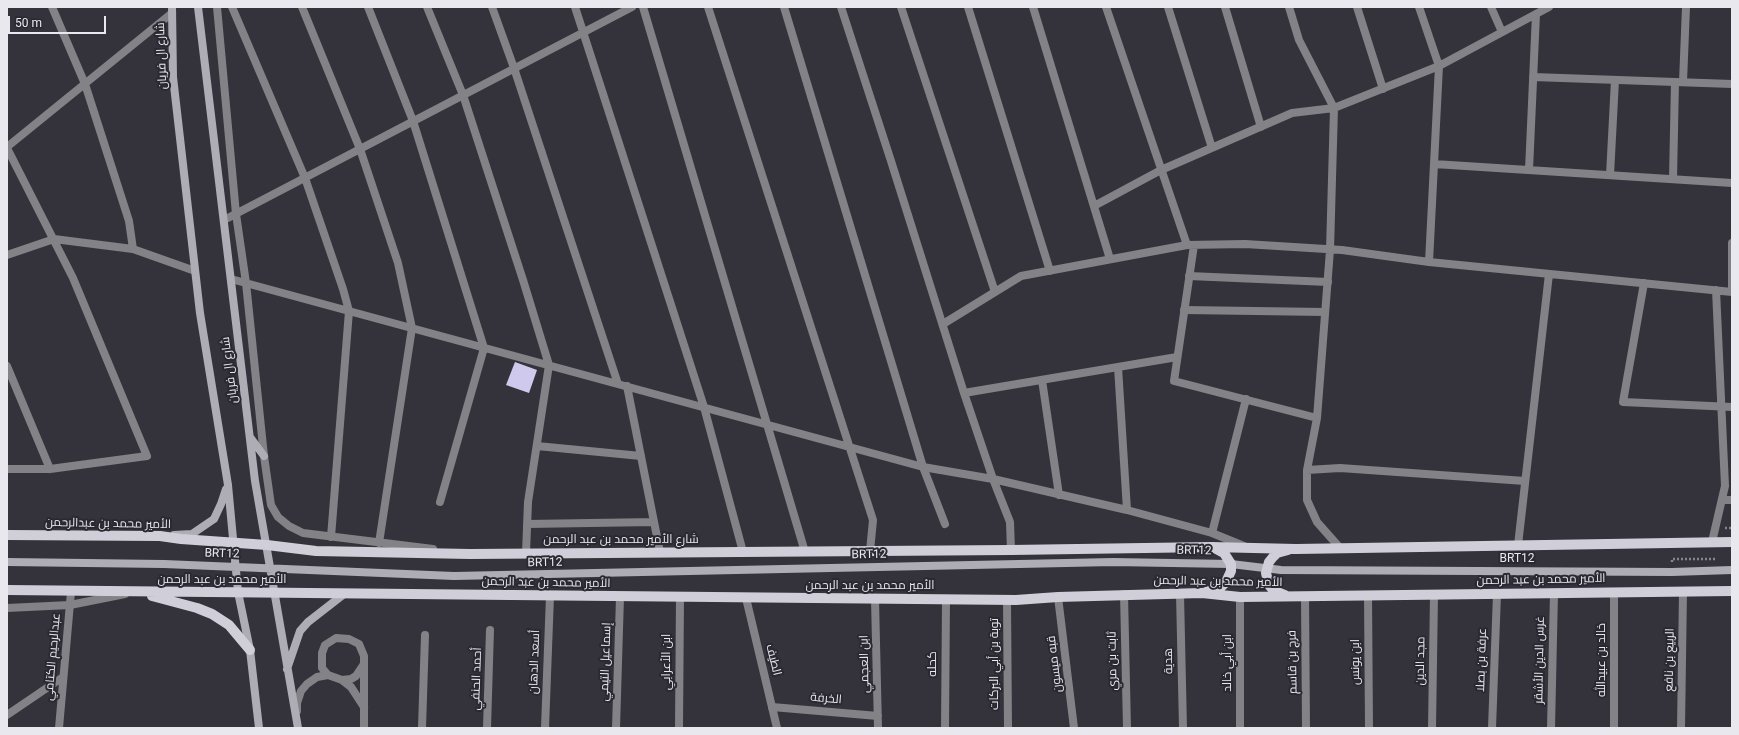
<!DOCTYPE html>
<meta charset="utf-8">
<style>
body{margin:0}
#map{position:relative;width:1739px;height:735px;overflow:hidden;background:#34333c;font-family:Roboto,sans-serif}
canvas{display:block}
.frame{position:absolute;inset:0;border:8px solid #e9e8ee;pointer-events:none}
.scale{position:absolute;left:8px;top:16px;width:98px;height:18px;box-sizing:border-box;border:2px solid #e9e8ee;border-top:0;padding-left:5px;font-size:12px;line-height:14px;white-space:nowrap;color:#e9e8ee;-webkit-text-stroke:3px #2a2932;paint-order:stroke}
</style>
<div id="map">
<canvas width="1739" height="735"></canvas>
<div class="frame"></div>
<div class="scale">50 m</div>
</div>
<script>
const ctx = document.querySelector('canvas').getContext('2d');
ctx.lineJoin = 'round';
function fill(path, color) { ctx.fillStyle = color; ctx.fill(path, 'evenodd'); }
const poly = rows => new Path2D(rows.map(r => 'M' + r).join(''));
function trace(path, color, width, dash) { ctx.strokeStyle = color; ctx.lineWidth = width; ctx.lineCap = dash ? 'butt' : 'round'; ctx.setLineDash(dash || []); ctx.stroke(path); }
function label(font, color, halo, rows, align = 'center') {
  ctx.font = font + ' Roboto,Cairo,sans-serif'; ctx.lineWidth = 4; ctx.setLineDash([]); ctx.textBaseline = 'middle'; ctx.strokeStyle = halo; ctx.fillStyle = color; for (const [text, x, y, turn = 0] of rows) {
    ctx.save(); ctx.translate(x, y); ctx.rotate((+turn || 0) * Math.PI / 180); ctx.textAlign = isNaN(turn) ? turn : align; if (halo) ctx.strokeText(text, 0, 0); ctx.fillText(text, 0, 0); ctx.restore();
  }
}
fill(poly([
 [515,362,537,370,529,393,506,385]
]), '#cfcaed');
trace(poly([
 [1725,528,1732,528],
 [1672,562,1672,559,1716,559]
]), '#86858c', 2.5, [2, 2]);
trace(poly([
 [1610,175,1615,80],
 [1673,179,1675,82],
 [1189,276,1328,282],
 [1184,310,1325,312]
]), '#828287', 8);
trace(poly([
 [52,7,85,84,129,221,133,249],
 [217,7,236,214,246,283,264,456,271,505,278,517,289,526,303,533,433,549],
 [232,7,305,178,343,289,349,311,331,537],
 [302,7,360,149,398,263,412,328,379,543],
 [368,7,413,121,484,348,440,502],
 [427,7,463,95,523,280,549,365,528,502,526,553],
 [492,7,514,68,618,384],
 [575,7,704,407,743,552],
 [643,7,805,552],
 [708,7,873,520,870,551],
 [784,7,923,467,945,524],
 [841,7,891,161,964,393,993,479,1010,522,1011,550],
 [901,7,995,292],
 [968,7,1050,271],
 [1033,7,1110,259],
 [1106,7,1187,245],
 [1168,7,1212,148],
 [1225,7,1261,127],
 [1289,7,1299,40,1334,108,1330,250,1317,418,1307,470,1307,500,1317,522,1340,548],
 [1357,7,1383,89],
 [1419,7,1439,66,1429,262],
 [1491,7,1502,32],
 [1533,77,1732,84],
 [1683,82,1686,7],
 [7,147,172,13],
 [7,148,73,278,147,456,50,469,7,469],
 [1434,164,1732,183],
 [1529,170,1536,14],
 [1094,206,1161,170,1292,113,1334,108,1439,66,1549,7],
 [224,220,632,7],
 [1194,245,1174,381,1317,418],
 [7,255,54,239,133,249,195,271],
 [231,279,923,467,993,479,1127,510,1212,533,1244,546],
 [1644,283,1623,402,1732,407],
 [1732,292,1732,243],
 [943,324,1021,276,1187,245,1245,244,1342,250,1429,262,1732,292],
 [7,366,50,469],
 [1118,367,1127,510],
 [1042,380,1059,495],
 [627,386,660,552],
 [964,393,1177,357],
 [537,446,641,456],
 [1307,470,1340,468,1525,481],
 [1722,500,1732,500],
 [527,524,654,522],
 [1212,533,1246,399],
 [1712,542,1725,486,1716,290],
 [1518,545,1549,274],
 [1124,594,1127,728],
 [1180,594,1183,728],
 [1368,595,1369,728],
 [1305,596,1306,728],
 [1058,597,1074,728],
 [1240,597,1240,728],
 [875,599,878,728],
 [1007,600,1008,728],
 [7,608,70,605,125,594],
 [342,680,351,679,356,676,364,664,364,656,359,644,349,639,336,638,325,645,322,653,322,668,328,675,342,680,351,687,364,707],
 [772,707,878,716],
 [297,711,297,703,301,691,307,684,317,677,328,675],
 [7,715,63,677],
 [59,728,71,592],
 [364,728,364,664],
 [422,728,425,635],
 [487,728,490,630],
 [545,728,550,596],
 [616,728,620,597],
 [679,728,680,597],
 [945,728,946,599],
 [1432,728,1434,595],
 [1492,728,1497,594],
 [1551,728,1554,593],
 [1614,728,1614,592],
 [1681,728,1683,591]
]), '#828287', 8);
trace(poly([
 [746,598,777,728]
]), '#828287', 8);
trace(poly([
 [172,7,173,77,200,313,228,485,238,592,250,650,259,728],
 [198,7,255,481,298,728],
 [250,437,264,456],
 [174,535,192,534,214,519,221,504,226,489],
 [7,562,164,564,454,576,1113,562,1231,564,1281,570,1672,572,1732,570],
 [287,669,300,631,308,622,344,594]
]), '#aeadb5', 8);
trace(poly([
 [7,535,160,536,181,539,267,545,316,551,470,554,1011,550,1211,547,1296,549,1732,542],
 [7,590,1016,600,1058,597,1202,593,1240,597,1732,591],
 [1206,592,1221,587,1226,582,1231,571,1231,564,1224,553,1213,547],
 [1285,595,1273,590,1269,585,1266,573,1269,562,1273,557,1277,553,1288,550],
 [152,596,197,608,212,614,229,625,250,650]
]), '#d0cfd9', 10);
label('12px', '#e9e8ee', '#2a2932', [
 ["شارع ال فريان",162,56,-92],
 ["شارع ال فريان",230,370,-97],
 ["الأمير محمد بن عبدالرحمن",108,524,1],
 ["شارع الأمير محمد بن عبد الرحمن",621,540],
 ["BRT12",1194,551,1],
 ["BRT12",222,554,2],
 ["BRT12",869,555,-1],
 ["BRT12",1517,559],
 ["BRT12",545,563,-1],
 ["الأمير محمد بن عبد الرحمن",222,580],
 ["الأمير محمد بن عبد الرحمن",1541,580,-1],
 ["الأمير محمد بن عبد الرحمن",1218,582,1],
 ["الأمير محمد بن عبد الرحمن",546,583,1],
 ["الأمير محمد بن عبد الرحمن",870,586],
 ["عبدالرحيم الكتامي",53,657,-85],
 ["الطيف",773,660,76],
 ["عرفة بن بصلا",1482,660,-88],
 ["غرس الدين الأشقر",1540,660,-89],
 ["خالد بن عبيدالله",1602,660,-90],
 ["الربيع بن نافع",1670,660,-89],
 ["ثابت بن مري",1113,661,-91],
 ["هدية",1169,661,-91],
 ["مجد الدين",1421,661,-89],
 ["أسعد الدهان",535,662,-88],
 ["إسماعيل التيمي",606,662,-88],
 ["ابن الأعرابي",667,662,-90],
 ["فرج بن قاسم",1293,662,-91],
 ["ابن يونس",1356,662,-90],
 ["ابن أبي خالد",1228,663,-90],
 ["ابن العجمي",865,664,-91],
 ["كحله",933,664,-90],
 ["توبة بن أبي البركات",995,664,-90],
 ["قبه ميسون",1055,664,-97],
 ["أحمد الحنفي",477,679,-88],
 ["الخرفة",826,699,5]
]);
</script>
